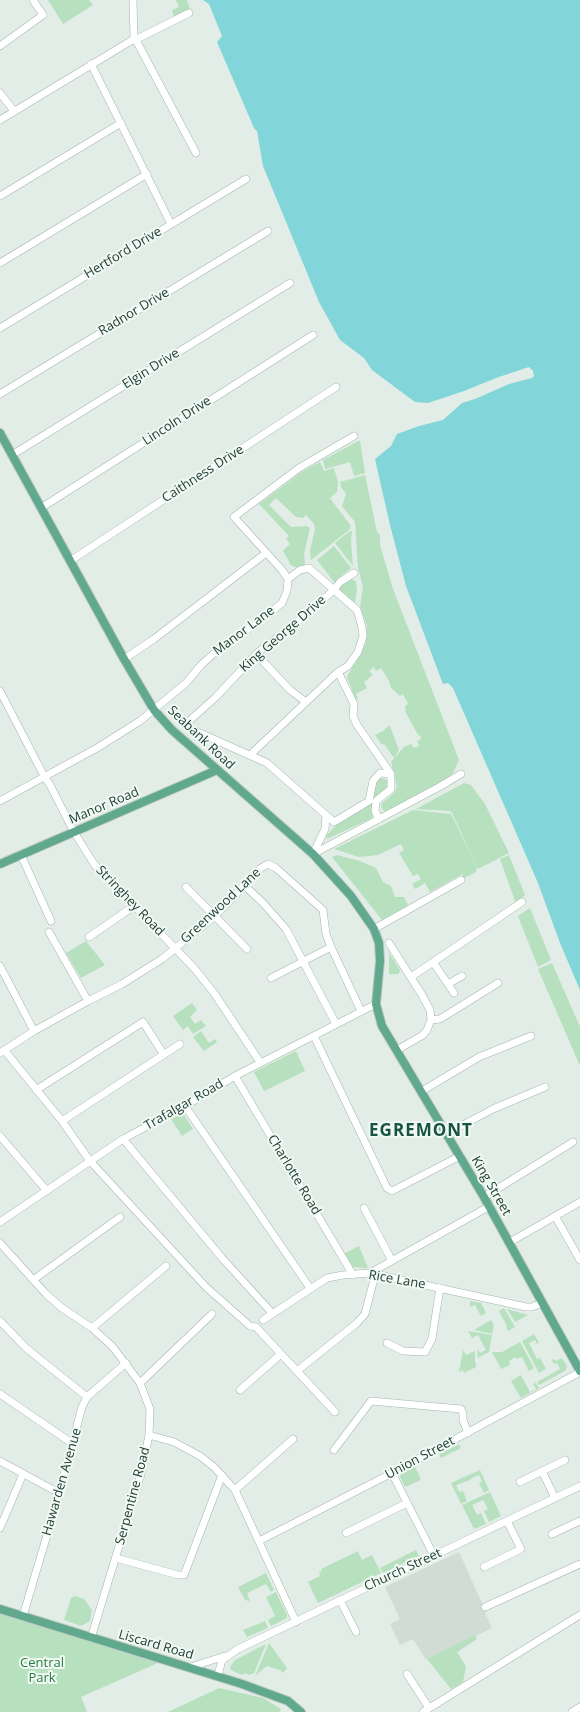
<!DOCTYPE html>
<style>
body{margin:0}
canvas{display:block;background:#e1ede6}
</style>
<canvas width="580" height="1712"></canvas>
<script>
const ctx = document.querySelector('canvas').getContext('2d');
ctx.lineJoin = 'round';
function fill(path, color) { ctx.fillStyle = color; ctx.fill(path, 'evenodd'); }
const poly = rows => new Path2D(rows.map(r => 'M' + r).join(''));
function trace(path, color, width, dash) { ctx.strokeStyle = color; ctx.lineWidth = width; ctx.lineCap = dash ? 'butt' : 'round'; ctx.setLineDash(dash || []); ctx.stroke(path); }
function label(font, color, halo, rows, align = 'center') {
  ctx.font = font + ' "Open Sans",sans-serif'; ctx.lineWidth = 4; ctx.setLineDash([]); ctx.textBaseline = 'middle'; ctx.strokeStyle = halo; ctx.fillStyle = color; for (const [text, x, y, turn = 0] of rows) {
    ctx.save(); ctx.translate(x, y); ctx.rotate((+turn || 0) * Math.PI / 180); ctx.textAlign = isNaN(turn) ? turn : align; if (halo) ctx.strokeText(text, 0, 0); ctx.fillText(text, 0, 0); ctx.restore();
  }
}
fill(poly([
 [459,1552,486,1612,485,1613,492,1628,426,1660,413,1639,400,1645,390,1624,400,1619,385,1587]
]), '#cfddd5');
fill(poly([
 [48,0,89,0,93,5,63,24],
 [176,0,187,0,190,9,174,17,172,10,179,7],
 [360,440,365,473,354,476,350,462,325,469,323,460],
 [320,462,324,471,334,468,338,482,337,492,330,498,351,526,349,530,311,560,310,550,315,529,314,524,306,515,303,518,296,517,276,498,269,505,291,527,306,526,310,528,304,554,305,564,301,567,295,567,291,565,283,551,290,544,286,539,289,536,259,504,303,471],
 [365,475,377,532,380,535,380,545,393,589,459,760,453,773,447,779,385,812,381,807,382,803,394,793,397,787,391,762,404,747,411,744,414,748,419,746,417,741,420,740,421,736,418,735,406,713,405,706,408,704,403,694,400,696,391,688,389,681,381,668,376,671,374,667,369,671,373,675,364,682,367,688,356,694,358,699,356,700,347,677,366,643,367,626,360,606,363,587,358,568,355,522,342,506,346,494,341,487,340,482],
 [350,531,352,531,351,541,353,566,335,543],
 [334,546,351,568,334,582,317,560],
 [350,579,354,580,356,582,357,590,355,602,349,599,339,589,340,585],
 [390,725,391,729,399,750,394,758,385,745,381,744,375,735,383,731],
 [380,778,387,780,389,786,373,801,372,818,327,839,326,836,335,826,365,808,371,802,376,782],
 [464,783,471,785,485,804,509,853,478,869,452,813,450,811,416,809],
 [413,810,451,814,477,867,476,872,464,878,462,874,430,892,425,883,415,889,412,884,421,879,418,874,413,876,399,853,404,850,401,844,378,855,359,857,334,849],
 [337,855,360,861,376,868,383,882,391,886,395,897,404,897,408,905,382,920,332,857],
 [509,855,525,895,516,904,500,859],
 [530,908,551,960,538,967,518,916],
 [86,941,105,965,81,978,66,953],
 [389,953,400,970,399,974,389,974],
 [552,963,580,1027,580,1066,538,969],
 [192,1003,197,1010,190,1017,195,1024,201,1020,206,1026,193,1034,188,1026,183,1030,173,1016],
 [201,1031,209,1043,215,1039,217,1042,204,1051,193,1037],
 [296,1051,305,1071,264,1091,254,1072],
 [182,1112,193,1129,182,1136,171,1119],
 [359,1246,368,1268,353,1267,345,1253],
 [470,1301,481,1303,486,1313,481,1316,475,1305,470,1307],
 [504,1308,515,1327,508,1331,506,1327,507,1326,499,1311],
 [507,1309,528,1315,515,1322],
 [491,1320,494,1325,492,1334,474,1330],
 [468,1331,492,1335,489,1352,477,1358,478,1349,480,1353,486,1350,478,1335,472,1338],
 [534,1334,539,1343,537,1344,535,1340,529,1343,537,1359,540,1358,546,1369,539,1373,522,1341],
 [520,1342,533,1366,533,1369,529,1371,522,1357,517,1359,515,1357,509,1361,510,1365,501,1369,492,1352,502,1352],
 [463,1350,466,1355,475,1351,475,1362,476,1364,476,1367,464,1373,463,1370,459,1372],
 [562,1358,567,1366,565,1371,539,1385,537,1382,560,1369,557,1363,554,1364,552,1360,554,1359,556,1361],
 [521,1375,530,1392,536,1389,533,1384,536,1383,539,1388,521,1398,511,1381],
 [459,1444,461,1448,441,1458,439,1454],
 [415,1466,421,1480,405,1487,400,1477,401,1474],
 [480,1470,489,1490,484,1493,479,1483,482,1481,479,1475,470,1479,470,1480,456,1485,459,1492,463,1491,467,1501,461,1504,451,1483],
 [490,1492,501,1516,489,1522,484,1511,488,1509,483,1500,472,1505,477,1515,481,1513,486,1524,474,1529,462,1505],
 [416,1550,419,1556,383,1573,380,1568],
 [358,1551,362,1560,372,1555,381,1573,318,1603,308,1582,320,1576,319,1572,322,1571,321,1569],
 [266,1573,274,1590,271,1592,266,1584,247,1593,250,1601,245,1600,238,1587],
 [276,1592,287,1615,287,1618,271,1626,268,1620,275,1616,266,1597],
 [75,1596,84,1599,92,1610,90,1621,81,1626,64,1620,71,1598],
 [0,1614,66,1634,158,1663,81,1697,87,1712,0,1712],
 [265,1621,268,1628,247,1637,243,1630],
 [475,1635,477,1639,457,1652,466,1666,463,1682,451,1689,427,1659],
 [269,1643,287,1668,283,1673,280,1670,267,1666,255,1676],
 [266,1644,254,1673,249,1675,245,1673,242,1675,231,1670,230,1667,235,1660],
 [219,1688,263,1698,281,1709,279,1712,168,1712]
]), '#b7e1be');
fill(poly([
 [203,0,580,0,580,990,560,943,538,883,453,688,448,683,443,684,406,586,390,525,375,459,391,446,397,434,419,426,443,420,462,403,475,399,509,384,532,378,534,376,533,371,529,367,496,378,464,391,428,403,415,402,372,370,364,358,340,340,319,302,263,166,257,131,254,128,217,42,222,36,209,4]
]), '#82d5d9');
const minor = poly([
 [133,0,134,39],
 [134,39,137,42,196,153],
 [0,46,43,15,33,0],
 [91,64,171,224],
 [0,93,14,111],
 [0,120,134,39,139,38,189,13],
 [0,196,121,123],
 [0,263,147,174],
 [0,328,246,179],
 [0,394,268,231],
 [12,455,290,283],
 [41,508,313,335],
 [70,561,336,387],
 [256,654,290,690,306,702],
 [124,659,154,639,266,553],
 [338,672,354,704,353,716,357,725,391,774,391,789,376,801,375,811,379,819],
 [0,691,44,776,50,785,74,832,94,864,194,968,214,993,260,1062],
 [250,755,338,672,348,666,358,652,363,636,362,627,357,610,309,568,300,570,288,579],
 [0,801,97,748,140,721,186,683,201,665,221,647,256,624,282,603,287,591,288,579,282,570,234,517,299,468,354,436],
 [326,815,267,763,191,729,188,725,188,722,216,697,256,654,296,623,334,590,340,582,354,573],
 [313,854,439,787,461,774],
 [313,854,325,829,326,815,334,822,369,801,373,781,380,773,391,774],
 [21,855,51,921],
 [244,885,263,903,286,929,336,1024],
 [186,887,247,949],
 [374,929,461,880],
 [49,932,88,1001],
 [89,937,134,906],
 [389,943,422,995,430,1010,431,1020,427,1030,423,1035,397,1050],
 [433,962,454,993],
 [0,966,34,1031],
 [411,977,522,902],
 [271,978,331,947],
 [448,984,462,976],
 [431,1020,440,1019,498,983],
 [314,1036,387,1188,392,1191,460,1156],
 [5,1051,62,1121,90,1161,206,1287,250,1326,256,1327,335,1412],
 [0,1053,34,1031,88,1001,122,984,162,959,215,916,261,868,268,864,276,868,323,910,326,934,331,947,361,1011],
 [235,1076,353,1275],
 [36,1090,143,1022,164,1055],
 [422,1091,479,1057,531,1036],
 [185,1106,310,1288],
 [62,1121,180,1044],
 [446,1134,493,1109,545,1087],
 [0,1136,47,1191],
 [123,1139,222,1258,272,1313],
 [484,1197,573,1142],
 [364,1208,392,1261],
 [555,1216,580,1260],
 [0,1222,123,1139,185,1106,235,1076,376,1004],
 [510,1242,580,1202],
 [0,1243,46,1294,62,1308,92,1328,112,1346,140,1383,150,1409,149,1435,141,1474,91,1638],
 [370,1273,490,1206],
 [33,1280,120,1217],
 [263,1320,327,1278,343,1275,370,1273,526,1307,532,1307,542,1303],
 [0,1321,26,1348,87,1397],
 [92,1328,166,1266],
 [387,1343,403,1351,425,1352,432,1339,440,1288],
 [297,1371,357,1323,365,1314,375,1275],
 [140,1383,212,1314],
 [240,1390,281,1354],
 [0,1394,73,1444],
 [149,1435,174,1442,200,1456,214,1467,235,1490,296,1622],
 [334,1450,371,1401,461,1409,463,1414,463,1420,468,1433],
 [0,1461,59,1493],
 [542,1471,555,1498],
 [392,1473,434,1556],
 [520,1482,565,1460],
 [235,1490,293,1439],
 [0,1528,23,1474],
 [346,1533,407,1503],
 [552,1534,580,1521],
 [259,1541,392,1473,580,1372],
 [116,1558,178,1575,184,1575,222,1475],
 [484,1567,521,1549,507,1521],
 [340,1600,356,1632],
 [485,1607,580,1564],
 [23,1616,53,1515,82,1407,87,1397,126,1363],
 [191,1667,225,1656],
 [407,1674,429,1708],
 [218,1675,222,1660,238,1649,580,1486],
 [423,1712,580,1615],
 [572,1712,580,1707]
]);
const major = poly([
 [0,433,124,659,154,710,172,730,313,854,351,896,374,929,379,943,380,961,376,1004,382,1026,484,1197,580,1371],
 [0,864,217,770],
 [0,1609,242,1684,288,1701,301,1712]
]);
trace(minor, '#a3b6ad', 8);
trace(major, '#c0cac6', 10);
trace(minor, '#fff', 7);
trace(major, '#60a88e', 8);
label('13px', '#1f4034', '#f2f9f5', [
 ["Hertford Drive",123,253,-31],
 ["Radnor Drive",134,312,-31],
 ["Elgin Drive",151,369,-32],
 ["Lincoln Drive",177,421,-33],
 ["Caithness Drive",203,474,-33],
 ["Manor Lane",244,631,-37],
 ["King George Drive",283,634,-41],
 ["Seabank Road",201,738,43],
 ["Manor Road",104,806,-23],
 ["Stringhey Road",130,901,46],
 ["Greenwood Lane",221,906,-43],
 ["Trafalgar Road",184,1105,-30],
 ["Charlotte Road",294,1175,59],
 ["King Street",491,1186,60],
 ["Rice Lane",397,1280,10],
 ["Union Street",420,1458,-28],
 ["Hawarden Avenue",62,1482,-74],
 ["Serpentine Road",133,1496,-75],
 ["Church Street",403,1570,-25],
 ["Liscard Road",156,1645,16]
]);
label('13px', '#247c3d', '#f2f9f5', [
 ["Central",42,1663],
 ["Park",42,1678]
]);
ctx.letterSpacing = '1px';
label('bold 17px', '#185540', '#f2f9f5', [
 ["EGREMONT",421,1131]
]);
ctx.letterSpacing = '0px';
</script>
